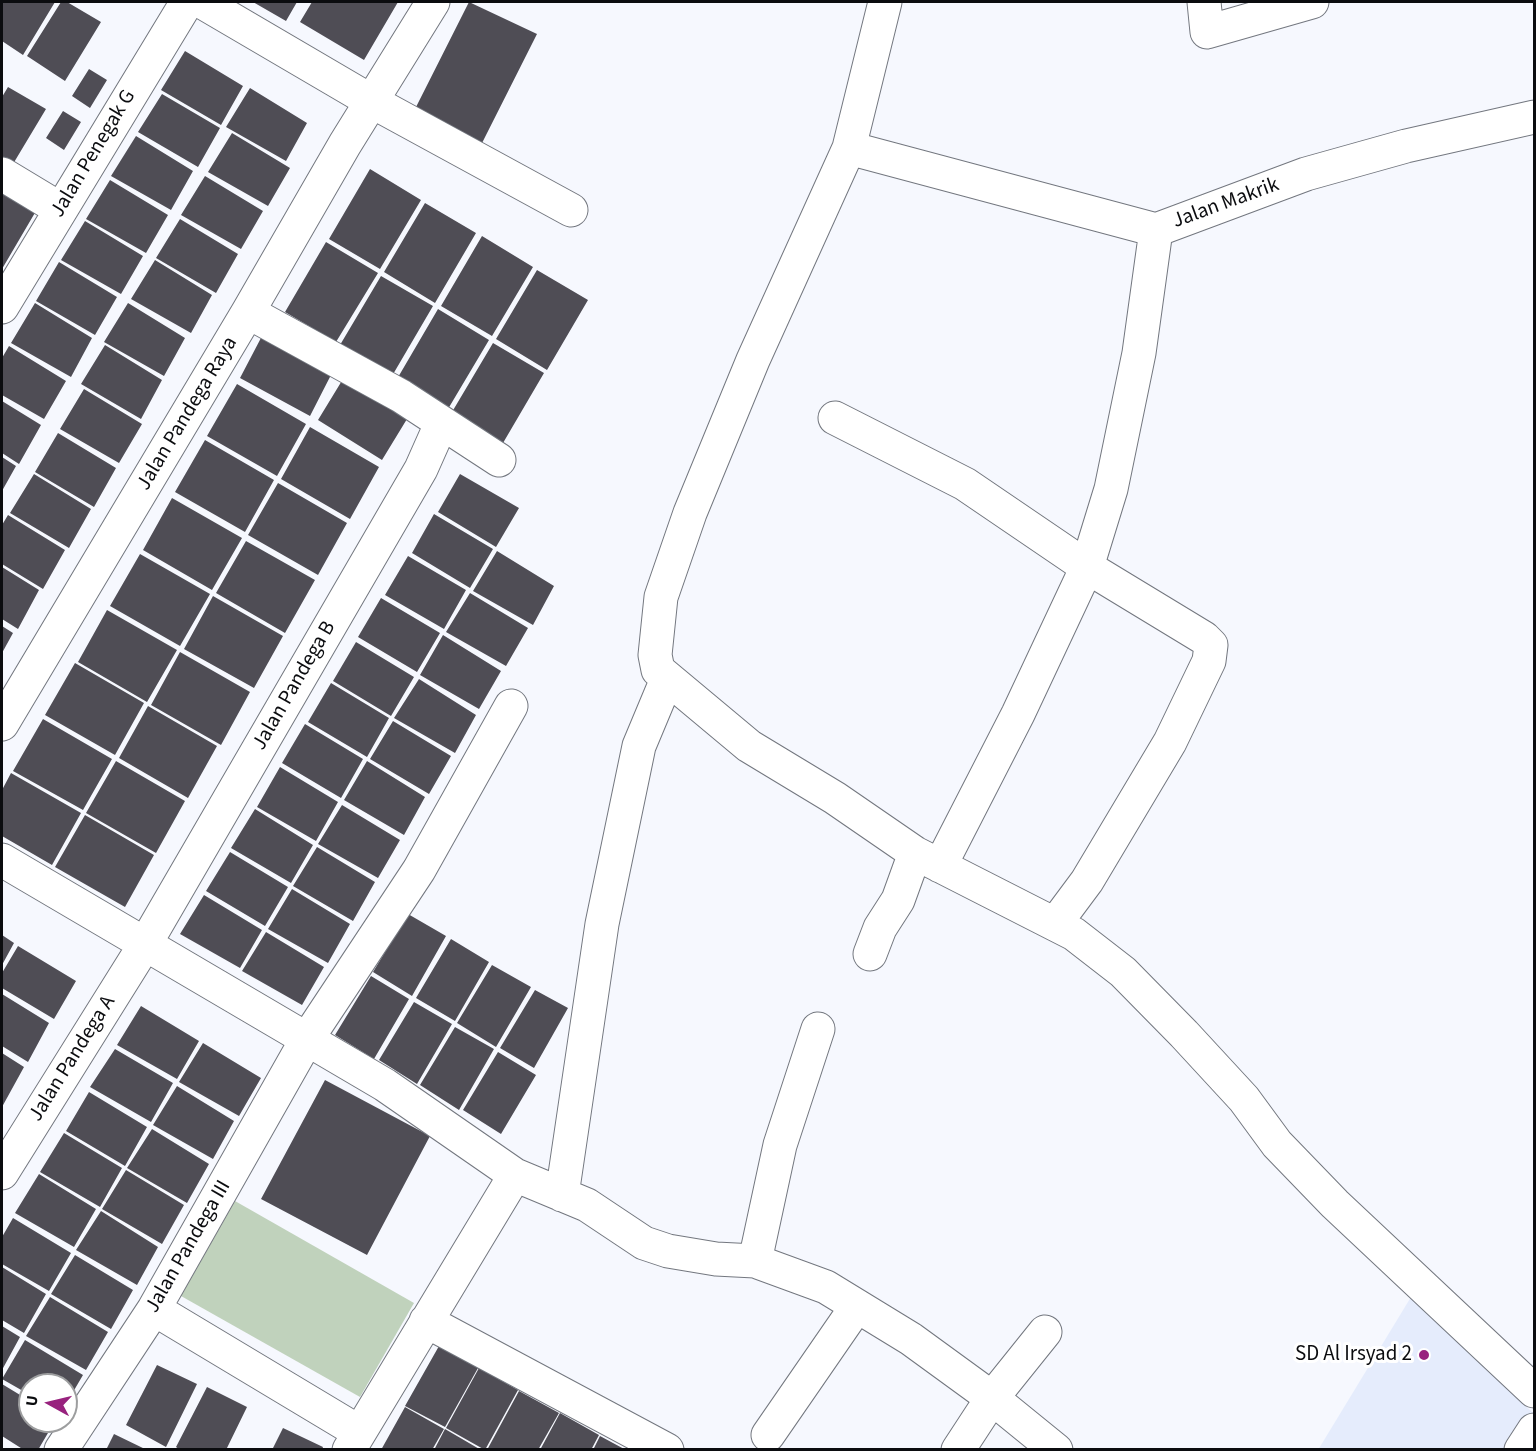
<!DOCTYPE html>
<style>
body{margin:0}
#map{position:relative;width:1536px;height:1451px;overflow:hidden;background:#f6f8fe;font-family:"Source Sans 3",sans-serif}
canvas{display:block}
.frame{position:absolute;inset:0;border:3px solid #0b0c0f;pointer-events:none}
.north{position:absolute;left:18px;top:1373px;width:60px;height:60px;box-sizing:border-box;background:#fff;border:2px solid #9d9e9f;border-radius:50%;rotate:278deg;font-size:16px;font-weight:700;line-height:24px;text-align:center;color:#0b0c0f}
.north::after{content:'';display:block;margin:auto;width:21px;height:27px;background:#98227e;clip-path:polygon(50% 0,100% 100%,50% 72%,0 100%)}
</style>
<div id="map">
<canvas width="1536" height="1451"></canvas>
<div class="frame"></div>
<div class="north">U</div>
</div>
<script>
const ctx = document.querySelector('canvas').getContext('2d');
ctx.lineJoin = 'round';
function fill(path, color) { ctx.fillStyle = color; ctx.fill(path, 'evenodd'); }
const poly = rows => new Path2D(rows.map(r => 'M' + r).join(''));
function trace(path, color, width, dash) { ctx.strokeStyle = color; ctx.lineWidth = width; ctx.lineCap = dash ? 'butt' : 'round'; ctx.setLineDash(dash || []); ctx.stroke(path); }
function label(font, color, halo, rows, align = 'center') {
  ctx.font = font + ' "Source Sans 3",sans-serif'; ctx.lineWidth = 6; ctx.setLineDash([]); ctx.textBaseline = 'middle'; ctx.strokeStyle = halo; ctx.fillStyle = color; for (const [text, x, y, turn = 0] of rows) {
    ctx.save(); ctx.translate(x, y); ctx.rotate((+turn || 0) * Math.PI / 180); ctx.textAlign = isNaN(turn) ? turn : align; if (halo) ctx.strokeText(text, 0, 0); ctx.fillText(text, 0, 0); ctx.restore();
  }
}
fill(poly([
 [1411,1297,1534,1414,1510,1449,1318,1450]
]), '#e5ecfc');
fill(poly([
 [235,1201,414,1303,360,1397,181,1296]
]), '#c0d2bc');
fill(poly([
 [2,2,55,2,23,55,2,41],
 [61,2,67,2,101,22,65,81,27,56],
 [253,2,297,2,286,21],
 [312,2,398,2,364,60,300,22],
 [469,2,537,34,480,147,413,113],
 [185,51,243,86,221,125,161,90],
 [89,69,107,80,90,108,72,96],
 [8,87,46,109,10,169,2,164,2,97],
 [250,88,307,123,286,161,226,127],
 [162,94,220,128,198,167,138,132],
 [63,111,81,122,64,150,46,138],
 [232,133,290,168,268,206,208,172],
 [136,136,193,171,171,210,111,176],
 [370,169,421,200,380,269,329,239],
 [205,176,263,211,241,249,181,215],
 [110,180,168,215,146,253,86,219],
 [2,190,36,211,2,269],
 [425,203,476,233,435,303,384,272],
 [180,219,238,254,216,293,156,258],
 [85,221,143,256,121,294,61,260],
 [482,236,533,267,492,336,441,306],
 [326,242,378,273,336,342,285,312],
 [155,260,212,295,191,333,131,299],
 [59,262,117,297,95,335,36,301],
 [537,270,588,300,547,370,496,339],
 [381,276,433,306,392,376,340,345],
 [35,303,92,338,71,377,11,343],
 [128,303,185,338,164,376,104,342],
 [438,309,489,340,448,409,397,379],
 [262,336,332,373,310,416,240,378],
 [493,343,544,373,503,443,452,412],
 [105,345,162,380,141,419,81,384],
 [9,346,66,381,44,419,2,395,2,358],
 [343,379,407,419,382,460,318,420],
 [237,384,306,424,277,476,207,436],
 [84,389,142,424,119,463,60,429],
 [2,401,41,425,19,464,2,453],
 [310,427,379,467,350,519,281,479],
 [58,433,116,468,94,507,35,472],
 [205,440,274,480,245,532,175,492],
 [2,457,16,466,2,491],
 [34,474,91,509,69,548,10,513],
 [460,474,519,508,496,547,438,512],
 [278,483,347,523,318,575,248,535],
 [172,498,242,538,212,590,143,550],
 [434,514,493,549,470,588,412,553],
 [8,515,65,550,43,589,2,564,2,525],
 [246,541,315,580,285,633,216,593],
 [497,551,554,586,533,625,473,591],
 [140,554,210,594,180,646,110,606],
 [408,556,466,590,444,629,385,595],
 [2,567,39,590,18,629,2,619],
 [470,593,528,628,506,666,446,632],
 [213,596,283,636,254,688,184,649],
 [381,598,440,633,417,672,358,637],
 [107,610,177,650,147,702,78,662],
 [2,626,13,633,2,653],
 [443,635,501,671,479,709,420,675],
 [356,642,414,677,391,716,333,681],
 [180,652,250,692,221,745,151,705],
 [75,663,144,703,115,755,45,715],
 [419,679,476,715,455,753,394,718],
 [331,683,389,718,367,757,308,722],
 [148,706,217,746,188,798,119,758],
 [43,719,112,759,83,810,13,771],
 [393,721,451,756,429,794,370,759],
 [305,724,363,759,341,798,282,763],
 [116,761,185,801,156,853,86,813],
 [367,761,425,797,404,835,344,800],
 [280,767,338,802,316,841,257,807],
 [11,773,81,813,52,865,2,836,2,790],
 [342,805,400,840,378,878,318,844],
 [255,809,313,845,291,883,231,848],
 [85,815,154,855,125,907,55,867],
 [317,847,375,882,353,921,293,886],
 [230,852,288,887,265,926,206,891],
 [292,889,350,924,328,963,268,929],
 [204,895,262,930,240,968,180,934],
 [408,914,446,936,412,996,373,972],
 [266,932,324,967,302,1005,242,971],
 [2,935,14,943,2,965],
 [451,939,489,962,455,1021,416,998],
 [18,946,76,981,54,1019,2,988,2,973],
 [492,965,531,987,496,1047,457,1023],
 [371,976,409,999,374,1059,335,1035],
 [535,990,568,1008,534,1068,500,1048],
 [2,994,49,1023,28,1062,2,1046],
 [414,1002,452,1024,417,1084,379,1060],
 [141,1006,199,1041,177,1079,117,1045],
 [455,1027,494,1049,459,1110,420,1085],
 [203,1043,261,1078,239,1116,179,1082],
 [115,1049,173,1083,151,1122,90,1087],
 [498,1052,536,1075,501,1134,463,1110],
 [2,1053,24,1067,2,1107],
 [325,1080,430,1136,367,1255,261,1199],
 [177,1086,234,1121,213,1159,153,1125],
 [89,1092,147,1127,125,1166,66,1131],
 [152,1129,209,1164,187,1203,127,1168],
 [64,1133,122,1168,100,1207,40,1172],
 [126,1170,184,1205,162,1244,102,1209],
 [39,1174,96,1209,74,1247,15,1213],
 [101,1211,158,1247,137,1285,76,1250],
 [13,1218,71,1253,49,1291,2,1264,2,1237],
 [75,1255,133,1290,111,1329,51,1294],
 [2,1267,46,1294,24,1333,2,1320],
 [50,1297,108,1332,86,1370,26,1336],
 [2,1326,20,1337,2,1370],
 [25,1340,83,1375,66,1404,66,1385,30,1385,30,1395,2,1379],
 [439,1346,478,1368,445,1427,405,1406],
 [157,1365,197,1384,166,1447,126,1425],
 [479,1368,518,1390,485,1450,446,1428],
 [2,1384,30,1401,30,1421,55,1421,38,1450,24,1450,2,1436],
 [207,1387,247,1407,226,1450,180,1450,176,1447],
 [519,1391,559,1413,538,1450,487,1450],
 [405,1407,444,1429,432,1450,381,1450],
 [560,1413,599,1435,591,1450,540,1450],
 [283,1428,323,1447,322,1450,272,1450],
 [445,1429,481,1450,434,1450],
 [114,1434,147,1450,106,1450],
 [600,1436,626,1450,593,1450]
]), '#4f4d55');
const minor = poly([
 [202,2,371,101,571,210],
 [885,2,849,148,753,360,690,513,661,597,655,655,658,670,749,746,835,798,915,853,1074,934,1123,972,1184,1034,1244,1099,1277,1144,1335,1204,1534,1391],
 [1204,2,1207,32,1312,2],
 [849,148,1156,230,1306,174,1406,146,1534,117],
 [2,174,60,209],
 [2,307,187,2],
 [248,312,401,396,499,460],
 [835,418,965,484,1087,567,1204,638,1211,645,1209,661,1170,742,1087,881,1055,924],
 [2,724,248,312,345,144,433,2],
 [2,860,385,1085,515,1175,587,1205,644,1243,668,1251,716,1259,755,1261,826,1287,911,1339,992,1398,1056,1450],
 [940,866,1018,714,1087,567,1111,489,1139,353,1156,230],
 [870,954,880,928,898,900,915,853],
 [2,1173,144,946,421,469,441,424],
 [562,1195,602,924,639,746,667,679],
 [755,1261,780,1145,818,1029],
 [154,1309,359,1432],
 [426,1321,667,1450],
 [768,1435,857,1306],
 [61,1450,154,1309,307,1039,419,870,511,706],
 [349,1450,515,1175],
 [958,1450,992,1398,1045,1332],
 [1521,1450,1534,1430]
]);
trace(minor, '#73777f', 35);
trace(minor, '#fff', 33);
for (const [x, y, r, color] of [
 [1424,1355,6,"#98227e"]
]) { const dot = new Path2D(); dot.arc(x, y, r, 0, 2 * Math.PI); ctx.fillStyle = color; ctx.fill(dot); trace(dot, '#fff', 2); }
label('21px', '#0b0c0f', '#fff', [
 ["Jalan Penegak G",94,154,-59],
 ["Jalan Makrik",1226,204,-20],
 ["Jalan Pandega Raya",188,414,-59],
 ["Jalan Pandega B",295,686,-60],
 ["Jalan Pandega A",73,1059,-58],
 ["Jalan Pandega III",189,1247,-60]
]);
label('21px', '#0b0c0f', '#fff', [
 ["SD Al Irsyad 2",1412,1355]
], 'right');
</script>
